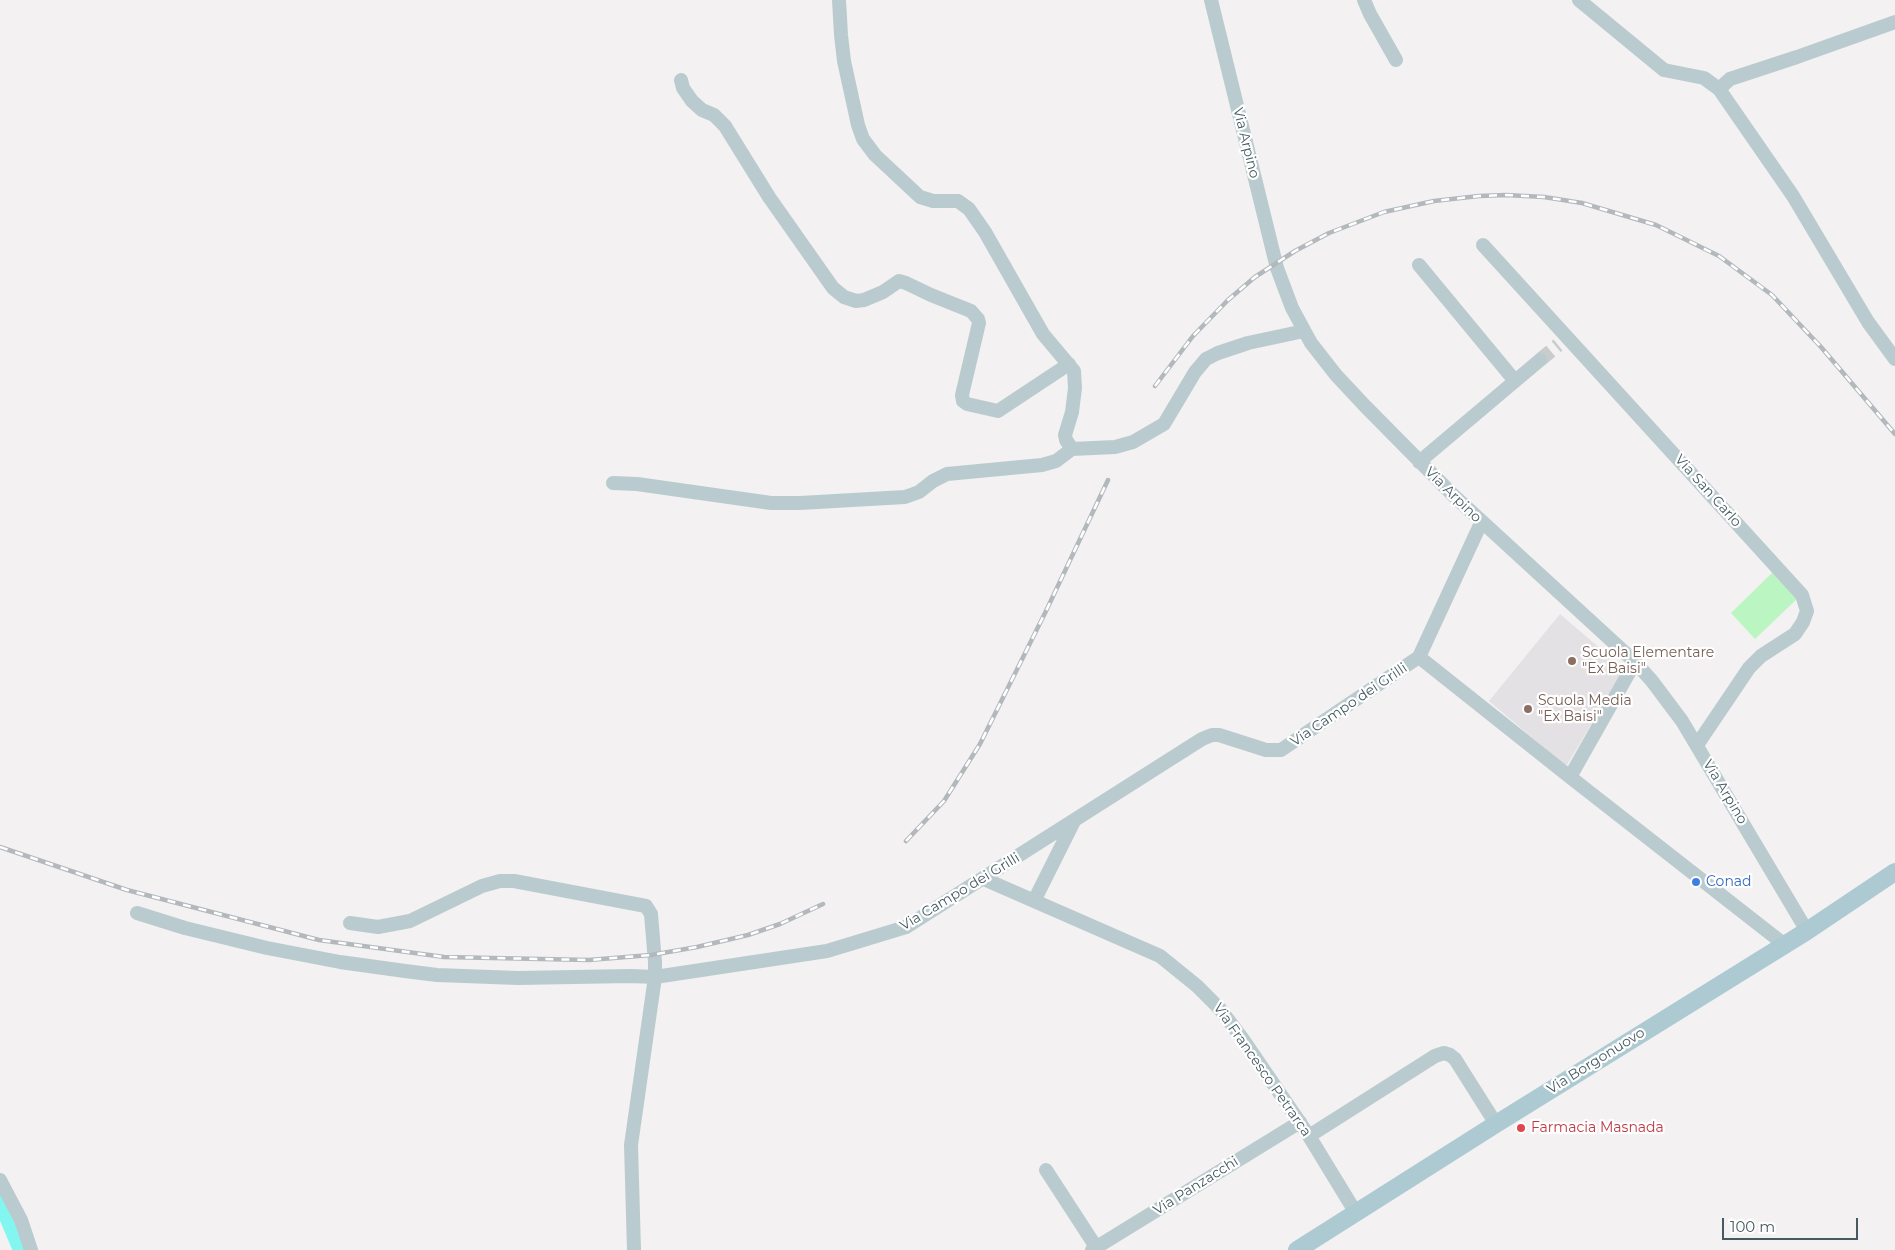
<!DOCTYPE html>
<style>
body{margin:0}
#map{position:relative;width:1895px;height:1250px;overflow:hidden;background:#f3f1f1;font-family:Montserrat,sans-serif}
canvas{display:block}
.scale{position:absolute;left:1722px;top:1218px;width:136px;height:22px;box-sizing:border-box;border:2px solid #465b61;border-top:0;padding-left:6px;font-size:15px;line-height:18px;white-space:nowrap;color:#465b61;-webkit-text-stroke:4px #fff;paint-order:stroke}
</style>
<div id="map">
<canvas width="1895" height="1250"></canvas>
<div class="scale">100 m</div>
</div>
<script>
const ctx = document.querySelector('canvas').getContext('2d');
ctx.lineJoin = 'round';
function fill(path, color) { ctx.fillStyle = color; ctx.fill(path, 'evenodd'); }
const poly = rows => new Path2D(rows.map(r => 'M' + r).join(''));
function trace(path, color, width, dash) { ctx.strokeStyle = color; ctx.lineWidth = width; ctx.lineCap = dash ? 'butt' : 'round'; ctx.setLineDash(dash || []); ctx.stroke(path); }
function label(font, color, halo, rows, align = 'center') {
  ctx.font = font + ' Montserrat,sans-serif'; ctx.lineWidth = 4.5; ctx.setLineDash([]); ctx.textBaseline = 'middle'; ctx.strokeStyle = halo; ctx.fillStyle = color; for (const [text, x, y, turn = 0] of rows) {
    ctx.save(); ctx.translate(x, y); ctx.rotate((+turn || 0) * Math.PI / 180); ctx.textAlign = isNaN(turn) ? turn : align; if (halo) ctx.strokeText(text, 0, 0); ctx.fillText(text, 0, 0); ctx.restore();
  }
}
fill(poly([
 [1560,614,1616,662,1620,673,1619,678,1567,765,1561,762,1489,701]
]), '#e4e1e4');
fill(poly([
 [1773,572,1798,598,1755,639,1731,613]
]), '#bbf5c2');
trace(poly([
 [0,1200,21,1250]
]), '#83f7ef', 16);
trace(poly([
 [1540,360,1558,345]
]), '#c8cccd', 14, [14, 7]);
trace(poly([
 [839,0,841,35,844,61,858,125,863,139,875,155,920,197,933,201,958,201,969,209,985,232,1043,334,1074,371,1075,388,1072,412,1065,435,1066,440,1072,449],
 [1211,0,1277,268,1292,308,1311,343,1336,375,1365,406,1453,495,1635,662,1652,681,1682,721,1807,931],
 [1364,0,1370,14,1396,60],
 [1579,0,1664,70,1704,78,1719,89,1793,196,1868,322,1895,359],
 [681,80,683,88,692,101,702,110,714,115,725,126,769,197,833,288,844,297,856,301,864,300,883,292,899,281,906,283,931,295,971,311,978,319,979,323,962,395,963,401,967,404,998,411,1069,364],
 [1719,89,1730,79,1797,57,1895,22],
 [1483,245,1802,595,1807,611,1803,622,1795,634,1761,656,1749,668,1697,745],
 [1419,265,1515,381],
 [1419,462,1540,360],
 [613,483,637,484,771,503,800,503,905,497,919,492,933,481,947,474,1042,465,1056,461,1072,449,1115,447,1133,442,1164,424,1195,372,1206,359,1218,353,1248,343,1304,331],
 [1481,523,1419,657,1570,777,1785,945],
 [1570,777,1635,662],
 [984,879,1160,956,1197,986,1220,1009,1242,1038,1309,1136,1356,1213],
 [1034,901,1074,821],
 [137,913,185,928,267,948,340,962,405,971,437,975,518,978,631,976,655,977,655,962,651,914,646,906,514,881,500,881,482,886,410,921,378,927,350,923],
 [1309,1136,1435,1056,1444,1053,1450,1055,1455,1059,1496,1124],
 [1046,1170,1098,1250],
 [0,1180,21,1220,31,1250],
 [634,1250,631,1145,655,977,827,951,906,927,1202,739,1212,735,1219,735,1266,750,1281,750,1419,657],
 [1092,1250,1300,1122]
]), '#bacbcf', 14);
trace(poly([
 [1297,1250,1496,1124,1807,931,1895,872]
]), '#adcad2', 18);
const rail = poly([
 [1155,386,1193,336,1228,300,1255,277,1295,251,1329,233,1384,212,1434,201,1479,196,1506,195,1544,197,1582,203,1656,225,1719,256,1772,295,1821,347,1895,434],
 [906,841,944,801,980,744,1046,611,1108,480],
 [0,847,127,890,319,940,444,957,589,960,651,955,697,947,748,935,780,924,823,904]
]);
trace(rail, '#b2b8bc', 4.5);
trace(rail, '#fff', 2.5, [8]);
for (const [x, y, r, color] of [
 [1572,661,5,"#8d6e63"],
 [1528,709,5,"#8d6e63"],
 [1696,882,5,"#3f7fe0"],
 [1521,1128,5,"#e0444e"]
]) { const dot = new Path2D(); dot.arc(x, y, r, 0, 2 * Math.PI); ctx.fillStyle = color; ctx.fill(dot); trace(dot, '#fff', 2); }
label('14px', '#465b61', '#fff', [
 ["Via Arpino",1246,143,76],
 ["Via San Carlo",1708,491,48],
 ["Via Arpino",1453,495,44],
 ["Via Campo dei Grilli",1349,705,-34],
 ["Via Arpino",1725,792,59],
 ["Via Campo dei Grilli",960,892,-31],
 ["Via Borgonuovo",1596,1061,-32],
 ["Via Francesco Petrarca",1262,1070,55],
 ["Via Panzacchi",1196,1186,-32]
]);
label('14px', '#785e54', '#fff', [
 ["Scuola Elementare",1582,653],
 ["\"Ex Baisi\"",1582,669],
 ["Scuola Media",1538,701],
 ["\"Ex Baisi\"",1538,717]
], 'left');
label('14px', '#366cbe', '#fff', [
 ["Conad",1706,882]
], 'left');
label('14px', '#be3a42', '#fff', [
 ["Farmacia Masnada",1531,1128]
], 'left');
</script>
